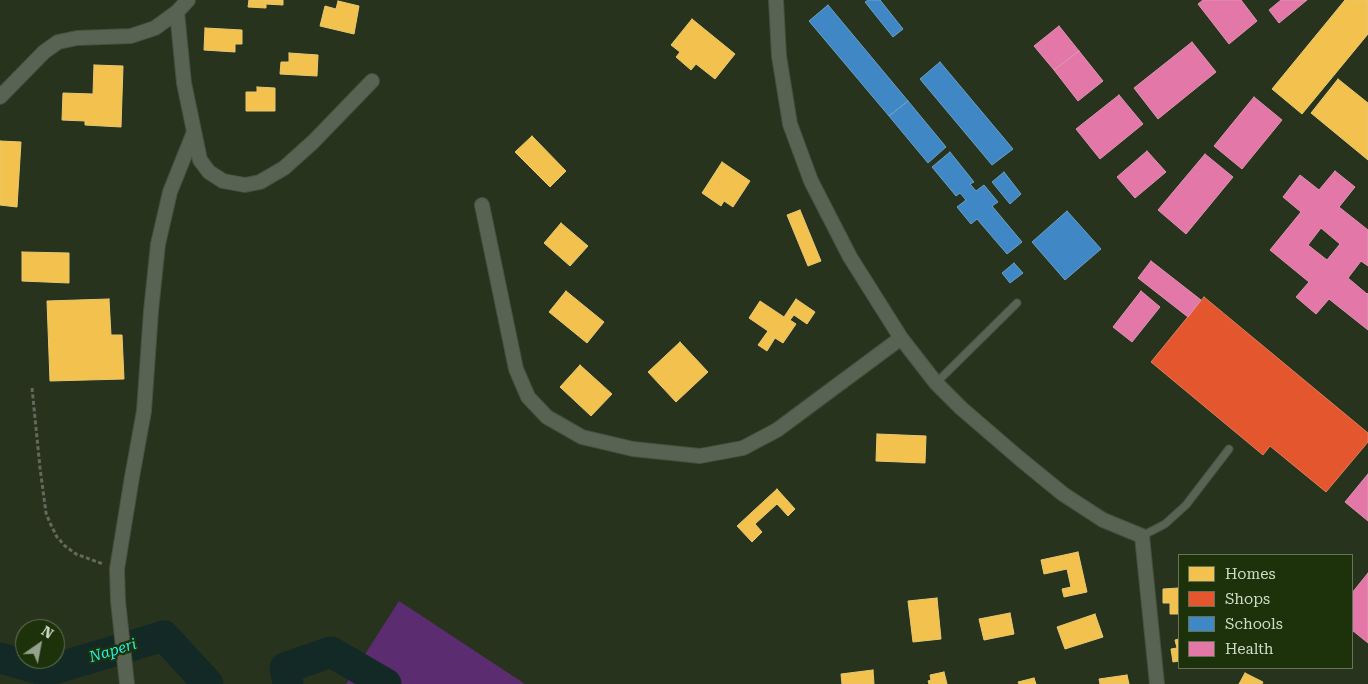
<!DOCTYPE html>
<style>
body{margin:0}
#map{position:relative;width:1368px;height:684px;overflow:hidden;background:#28331e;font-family:"Roboto Serif",serif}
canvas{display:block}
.legend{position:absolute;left:1178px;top:554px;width:175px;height:115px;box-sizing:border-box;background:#1d310b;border:1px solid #647556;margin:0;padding:6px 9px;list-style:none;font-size:15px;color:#cfdcc6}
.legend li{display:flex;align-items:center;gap:10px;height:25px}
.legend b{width:25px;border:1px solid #647556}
.north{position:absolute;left:15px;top:619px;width:50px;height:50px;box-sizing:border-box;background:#1d310b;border:1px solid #647556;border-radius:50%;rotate:33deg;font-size:14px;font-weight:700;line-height:20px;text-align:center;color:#cfdcc6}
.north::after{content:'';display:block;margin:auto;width:18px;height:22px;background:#95a18b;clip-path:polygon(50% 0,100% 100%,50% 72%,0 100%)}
</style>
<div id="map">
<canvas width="1368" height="684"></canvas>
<ul class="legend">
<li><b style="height:14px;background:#f2c14e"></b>Homes</li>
<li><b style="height:14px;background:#e4572e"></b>Shops</li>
<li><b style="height:14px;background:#3f88c5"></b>Schools</li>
<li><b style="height:14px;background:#e377a8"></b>Health</li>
</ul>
<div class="north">N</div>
</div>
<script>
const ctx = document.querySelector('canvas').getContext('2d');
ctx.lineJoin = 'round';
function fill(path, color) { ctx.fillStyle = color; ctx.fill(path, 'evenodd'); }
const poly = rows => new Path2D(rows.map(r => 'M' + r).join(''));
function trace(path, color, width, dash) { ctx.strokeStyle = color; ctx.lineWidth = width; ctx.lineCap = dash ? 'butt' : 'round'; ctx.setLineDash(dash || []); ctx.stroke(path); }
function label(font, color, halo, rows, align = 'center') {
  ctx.font = font + ' "Roboto Serif",serif'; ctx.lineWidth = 5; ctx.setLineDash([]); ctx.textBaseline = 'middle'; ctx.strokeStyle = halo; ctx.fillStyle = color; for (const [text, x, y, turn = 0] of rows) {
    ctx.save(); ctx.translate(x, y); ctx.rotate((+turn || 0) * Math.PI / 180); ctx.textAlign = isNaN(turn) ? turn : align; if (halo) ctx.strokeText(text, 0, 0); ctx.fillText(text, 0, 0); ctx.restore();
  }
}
fill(poly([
 [399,601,525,684,346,684]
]), '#5b2d70');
const homes = poly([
 [249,0,283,0,283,5,266,4,266,8,248,7,249,0],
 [1345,0,1368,0,1368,34,1302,114,1272,89,1345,0],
 [338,1,359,6,354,34,320,26,325,6,336,9,338,1],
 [692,19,735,54,715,79,696,64,691,70,676,57,680,52,671,45,692,19],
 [205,28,242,30,242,44,235,44,235,52,204,50,205,28],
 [289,53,318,55,317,76,280,74,281,62,289,62,289,53],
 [94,65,123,66,121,127,85,125,85,121,62,120,63,93,93,94,94,65],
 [1338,79,1368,103,1368,160,1311,113,1338,79],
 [257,87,275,88,275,111,246,111,246,92,257,92,257,87],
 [532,136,566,171,550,187,515,152,532,136],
 [0,141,21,142,17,207,0,205,0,141],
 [722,162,750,181,733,207,724,201,721,206,702,193,722,162],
 [800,210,821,261,808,266,787,215,800,210],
 [561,223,588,246,570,266,544,243,561,223],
 [22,252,69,253,69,283,22,281,22,252],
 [566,291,604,322,587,343,549,312,566,291],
 [109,299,111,335,122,335,124,379,50,381,47,301,109,299],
 [796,299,815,312,807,324,794,315,790,320,796,324,783,343,775,338,767,351,758,345,768,331,749,318,760,301,784,317,796,299],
 [680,342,708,372,676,402,648,372,680,342],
 [580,365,612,394,591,416,560,387,580,365],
 [877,434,926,436,925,463,876,461,877,434],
 [777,489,795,509,788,516,777,504,755,524,762,532,752,542,737,526,777,489],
 [1078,552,1087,592,1064,597,1062,589,1071,587,1067,569,1044,574,1041,560,1078,552],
 [1179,588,1179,614,1170,614,1170,603,1163,603,1163,589,1179,588],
 [937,598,941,639,913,642,908,601,937,598],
 [1010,613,1014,634,984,640,979,619,1010,613],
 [1095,614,1103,637,1065,649,1057,627,1095,614],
 [1179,639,1179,661,1173,662,1171,649,1177,648,1175,640,1179,639],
 [873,670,874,684,842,684,841,674,873,670],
 [944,672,947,684,929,684,928,681,931,680,930,675,944,672],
 [1245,673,1263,682,1262,684,1239,684,1245,673],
 [1127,675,1129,684,1100,684,1099,679,1127,675],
 [1034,678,1036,684,1019,684,1018,682,1034,678]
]);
fill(homes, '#f2c14e');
trace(homes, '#e8c972', 1);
const shops = poly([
 [1204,297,1368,433,1368,442,1326,492,1270,446,1263,455,1151,362,1204,297]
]);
fill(shops, '#e4572e');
trace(shops, '#de7f5c', 1);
const schools = poly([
 [868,0,880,0,903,29,893,37,865,2,868,0],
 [828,5,908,101,889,116,809,21,828,5],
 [940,62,1013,149,992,165,920,79,940,62],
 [908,101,946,147,928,163,889,116,908,101],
 [950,152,974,182,970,184,976,191,984,185,998,202,992,206,1022,242,1007,254,977,219,971,224,957,207,966,200,960,193,956,196,932,167,950,152],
 [1004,172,1021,194,1010,204,992,182,1004,172],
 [1067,211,1101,249,1065,280,1032,242,1067,211],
 [1014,263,1023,273,1010,283,1002,273,1014,263]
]);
fill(schools, '#3f88c5');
trace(schools, '#6aa1c5', 1);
const health = poly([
 [1203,0,1241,0,1257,21,1229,44,1198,4,1203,0],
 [1281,0,1307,0,1279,23,1269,10,1281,0],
 [1059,26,1079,51,1054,70,1034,46,1059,26],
 [1192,42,1216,72,1158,119,1134,88,1192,42],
 [1079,51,1103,81,1078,101,1054,70,1079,51],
 [1119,95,1143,124,1100,159,1076,129,1119,95],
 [1254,97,1282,120,1242,169,1214,146,1254,97],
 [1147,151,1166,172,1135,198,1117,177,1147,151],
 [1205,154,1233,177,1186,234,1158,210,1205,154],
 [1335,171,1355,187,1339,207,1368,230,1368,266,1361,261,1348,278,1367,294,1368,293,1368,330,1329,299,1316,314,1296,297,1309,282,1270,250,1301,212,1283,197,1300,175,1319,190,1335,171],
 [1321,228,1340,244,1327,260,1308,245,1321,228],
 [1151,261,1201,300,1188,317,1138,278,1151,261],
 [1141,291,1160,307,1132,342,1113,327,1141,291],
 [1368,474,1368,521,1345,502,1368,474],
 [1368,573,1368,643,1352,630,1352,593,1368,573]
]);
fill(health, '#e377a8');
trace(health, '#dd95b1', 1);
trace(poly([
 [0,658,47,671,164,636,208,684],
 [288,684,285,668,331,652,386,684]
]), '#122926', 31);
const service = poly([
 [936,383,1017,303],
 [1142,536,1165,524,1186,505,1229,449]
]);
const minor = poly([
 [776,0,779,56,790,124,811,181,850,257,901,338,936,383,961,408,1019,458,1063,494,1103,520,1142,536,1157,684],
 [177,12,184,83,200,160,209,172,223,181,245,185,260,182,284,168,313,142,372,81],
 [0,97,44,52,58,42,77,38,131,36,155,28,177,12,188,0],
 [482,205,516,369,528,397,547,417,582,437,633,449,700,456,743,448,777,430,901,338],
 [127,684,118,601,117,569,132,477,144,411,151,311,158,244,170,192,194,132]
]);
trace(service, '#46503e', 9);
trace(minor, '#46503e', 16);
trace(poly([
 [32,388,40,468,46,513,50,523,57,537,65,546,76,554,103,564]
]), '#636a5d', 3, [4, 2.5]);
trace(service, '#596353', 7);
trace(minor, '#596353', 14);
label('italic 15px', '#22f0ec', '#1d310b', [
 ["Naperi",113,651,-17]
]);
</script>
